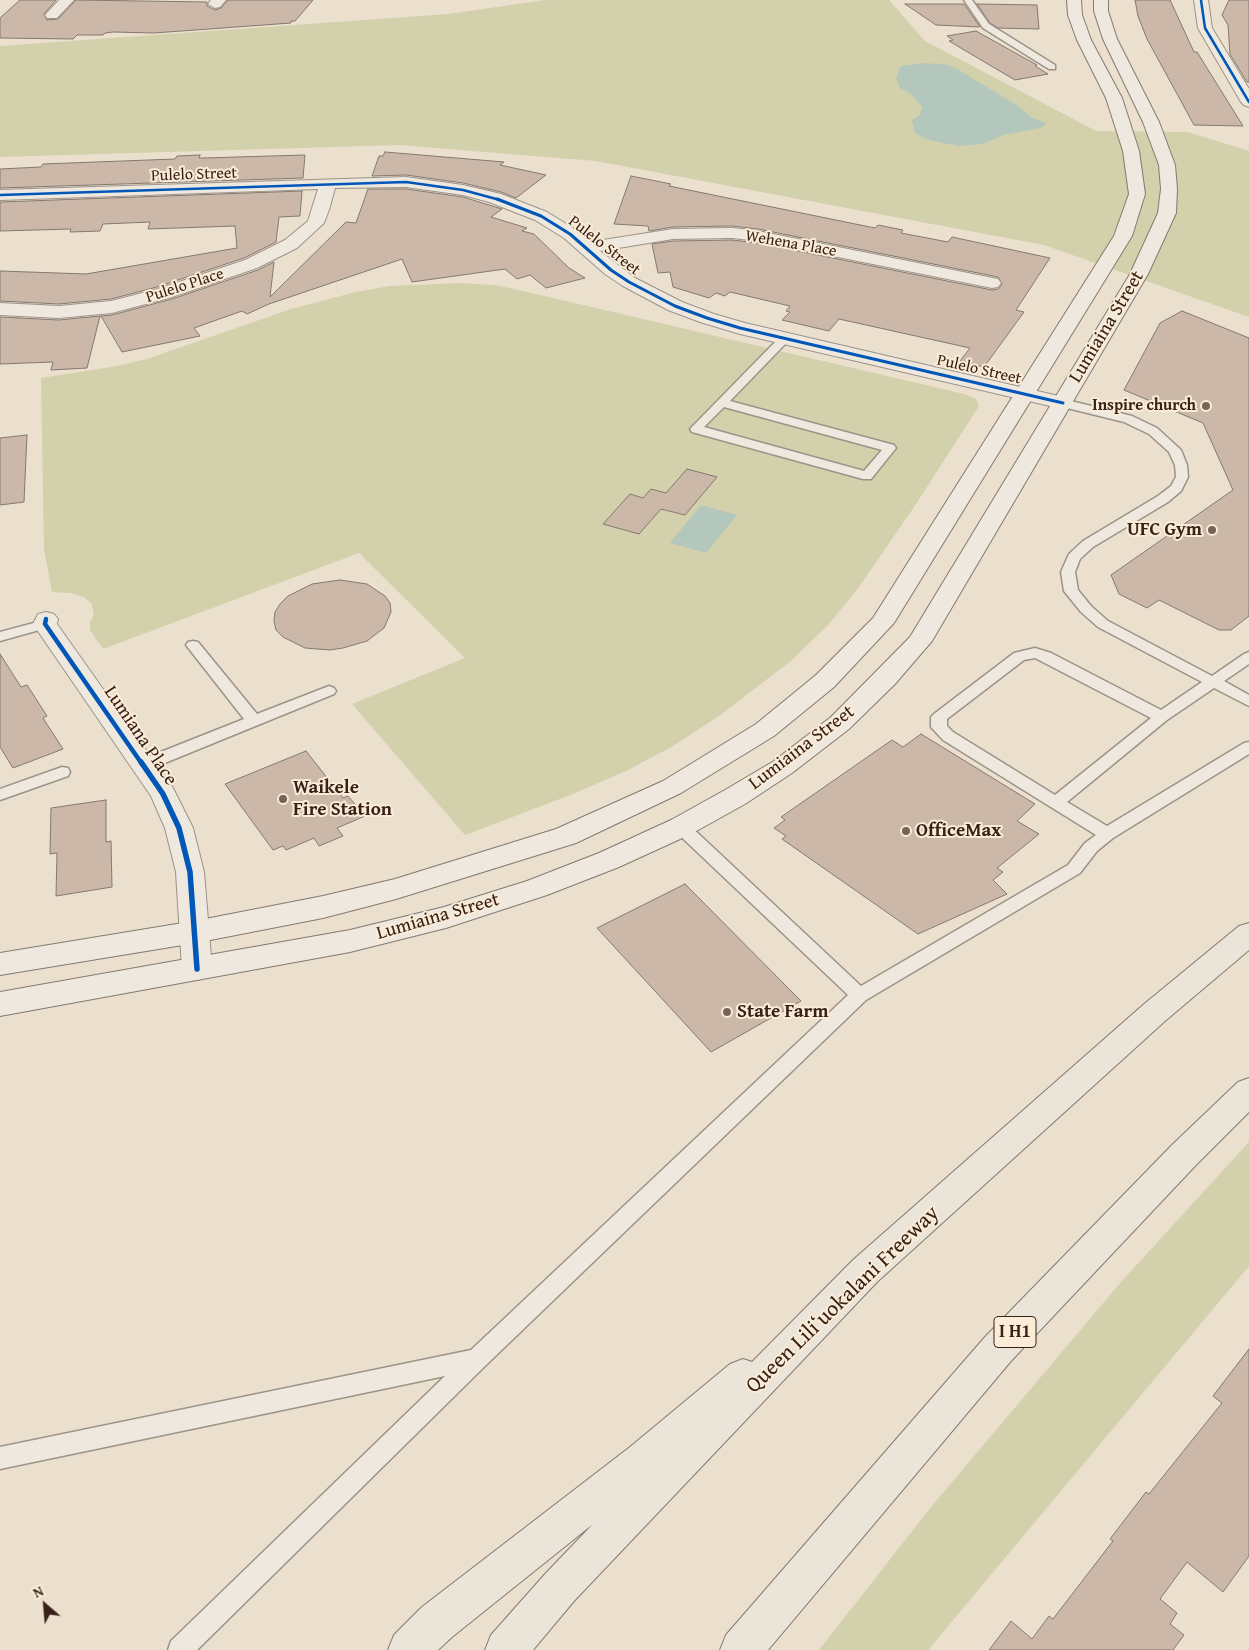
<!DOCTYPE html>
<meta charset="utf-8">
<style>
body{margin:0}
#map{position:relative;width:1249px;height:1650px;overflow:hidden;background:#ebdfcd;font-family:"Gentium Book Plus",serif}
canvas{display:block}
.north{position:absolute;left:20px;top:1580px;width:50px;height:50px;-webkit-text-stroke:4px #faecd6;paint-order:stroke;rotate:333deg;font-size:14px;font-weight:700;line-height:20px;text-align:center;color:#382119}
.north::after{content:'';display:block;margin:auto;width:18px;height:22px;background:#382119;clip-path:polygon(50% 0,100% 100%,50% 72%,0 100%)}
</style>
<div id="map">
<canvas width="1249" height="1650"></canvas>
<div class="north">N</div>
</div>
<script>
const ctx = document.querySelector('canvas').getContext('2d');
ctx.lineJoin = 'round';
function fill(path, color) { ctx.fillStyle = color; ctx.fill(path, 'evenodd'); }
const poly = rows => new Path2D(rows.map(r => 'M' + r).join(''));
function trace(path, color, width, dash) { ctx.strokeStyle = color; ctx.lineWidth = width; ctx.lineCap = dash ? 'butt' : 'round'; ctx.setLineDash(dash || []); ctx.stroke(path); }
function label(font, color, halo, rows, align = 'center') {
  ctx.font = font + ' "Gentium Book Plus",serif'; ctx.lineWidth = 4; ctx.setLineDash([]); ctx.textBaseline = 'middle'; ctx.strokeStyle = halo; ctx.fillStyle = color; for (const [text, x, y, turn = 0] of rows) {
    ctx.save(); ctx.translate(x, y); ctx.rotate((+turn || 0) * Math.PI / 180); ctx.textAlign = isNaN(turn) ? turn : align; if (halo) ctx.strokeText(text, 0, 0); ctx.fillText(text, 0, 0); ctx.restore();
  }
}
fill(poly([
 [545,0,889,0,925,41,1096,131,1188,132,1249,151,1249,317,1044,245,596,161,399,145,0,157,0,46,449,14],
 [460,283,494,285,523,291,964,394,976,399,979,406,916,504,859,587,829,624,792,660,719,716,673,746,628,770,573,794,465,835,352,704,465,658,359,553,103,649,90,630,90,622,94,615,92,604,84,597,71,593,52,592,44,549,41,378,117,366,147,359,291,309,356,292,390,286],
 [1249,1142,1249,1266,928,1650,819,1650,931,1507,1121,1282]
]), '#d3d0ac');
fill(poly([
 [924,63,949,65,957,69,1018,106,1032,118,1046,123,1041,128,1003,135,983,144,960,146,928,140,915,133,912,120,920,115,922,107,911,94,900,88,896,78,901,66],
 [701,505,737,515,706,553,670,543]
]), '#b4c7bc');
const building = poly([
 [20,0,56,0,44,14,47,20,58,19,76,0,207,2,207,6,215,10,221,8,228,0,313,0,295,21,291,21,291,23,154,33,113,32,105,33,103,35,77,35,73,39,0,38,0,18,20,0],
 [1135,0,1170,0,1194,52,1197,52,1243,126,1194,125,1147,39,1138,16,1135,0],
 [1229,0,1249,0,1249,82,1247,82,1230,54,1228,25,1222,15,1229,0],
 [905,4,964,4,980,27,936,25,905,4],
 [977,4,1037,5,1039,29,998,28,990,23,977,4],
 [976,31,1037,65,1035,66,1048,74,1015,80,949,41,953,40,947,36,976,31],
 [385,152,504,162,500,165,546,175,516,198,501,192,463,183,406,175,372,176,379,156,383,156,385,152],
 [200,155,199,158,203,158,305,155,303,178,0,188,0,169,41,167,43,164,175,159,177,156,200,155],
 [631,176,671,184,669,186,875,228,878,225,903,230,901,233,948,242,952,237,1050,258,1016,310,1024,312,984,367,960,361,970,348,839,319,829,331,782,320,790,312,786,311,790,306,730,292,725,296,716,293,709,298,673,287,670,272,658,273,652,244,673,241,732,240,758,243,992,290,998,289,1002,284,998,277,758,229,732,226,673,227,649,231,648,226,614,224,631,176],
 [368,189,406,189,463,197,502,209,491,217,527,228,522,231,534,234,569,268,585,278,546,288,530,275,517,279,505,269,412,282,402,259,269,304,247,314,242,311,194,328,200,336,122,352,101,316,112,315,172,299,258,270,274,262,270,297,346,222,356,223,368,189],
 [302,191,300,216,279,217,276,242,244,258,157,287,111,299,59,304,0,301,0,271,86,274,237,248,235,226,148,229,150,222,103,224,100,231,70,232,71,229,0,231,0,202,302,191],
 [1182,311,1249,338,1249,616,1231,630,1219,630,1159,600,1147,608,1119,594,1111,575,1233,490,1203,423,1124,390,1160,323,1182,311],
 [100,316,87,368,51,370,53,362,0,364,0,317,59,320,100,316],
 [27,435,24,502,0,505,0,438,27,435],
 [687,469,717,477,685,515,661,509,639,534,603,524,630,494,643,498,651,489,666,493,687,469],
 [340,580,367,584,385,596,390,603,391,612,384,628,367,641,343,648,330,650,305,648,283,637,276,630,274,621,275,612,280,604,288,596,312,584,340,580],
 [0,654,21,687,27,685,47,716,43,718,63,749,13,768,0,747,0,654],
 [921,734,1035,804,1017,821,1039,834,997,868,1003,872,993,880,1007,894,918,934,782,839,786,836,774,828,785,820,781,817,892,740,903,747,921,734],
 [306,751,343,798,348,796,365,816,337,828,343,836,319,846,314,838,286,850,283,846,273,850,225,784,306,751],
 [106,800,106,842,111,841,112,887,56,896,57,853,50,854,51,808,106,800],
 [685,884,801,1001,711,1052,597,928,685,884],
 [1249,1349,1249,1556,1223,1592,1187,1562,1160,1599,1177,1613,1170,1624,1184,1635,1173,1650,989,1650,1011,1621,1032,1639,1049,1616,1053,1619,1113,1541,1110,1539,1146,1492,1149,1494,1222,1403,1213,1396,1249,1349]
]);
fill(building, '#ccb8a9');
trace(building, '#837970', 1);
const lane = poly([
 [964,0,972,0,989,24,1055,65,1055,69,1049,69,983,28,964,0],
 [785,335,791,338,789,340,730,401,894,445,896,448,871,479,863,479,692,432,690,429,781,336,785,335],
 [724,407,882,450,864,471,704,427,724,407],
 [1063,399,1132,416,1157,428,1181,450,1187,465,1188,477,1181,491,1168,502,1093,547,1080,559,1075,572,1078,590,1091,606,1108,621,1212,676,1244,654,1249,652,1249,664,1224,681,1249,695,1249,706,1214,688,1167,720,1067,802,1107,826,1244,743,1249,742,1249,754,1113,838,1097,851,1080,873,866,1000,485,1366,197,1650,168,1650,171,1641,445,1376,0,1469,0,1447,471,1350,848,995,675,831,673,827,675,823,681,821,687,823,861,986,1068,865,1085,843,1096,835,943,740,931,727,931,717,934,714,1014,653,1035,648,1051,653,1161,710,1202,682,1098,627,1081,612,1064,591,1061,572,1069,554,1083,541,1158,496,1171,486,1176,477,1175,465,1169,452,1149,434,1124,422,1059,406,1057,403,1063,399],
 [1035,658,1151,718,1055,795,953,732,947,726,947,719,1024,660,1035,658],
 [45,620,50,621,52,624,50,627,0,641,0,632,45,620],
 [193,641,198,642,257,714,324,688,329,686,334,688,336,691,334,694,150,769,144,770,138,769,136,765,138,761,244,719,186,645,188,642,193,641],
 [62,767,68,768,70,772,68,776,0,800,0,789,62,767]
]);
const street = poly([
 [59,0,74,0,57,18,47,18,45,15,59,0],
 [211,0,226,0,220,7,215,8,208,4,211,0],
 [1194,0,1208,0,1212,28,1249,89,1249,107,1244,105,1241,102,1198,28,1194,0],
 [406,177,463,185,501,194,547,212,576,230,590,242,673,229,732,228,758,231,998,279,1001,283,998,287,992,288,758,241,732,238,673,239,600,251,635,278,682,302,714,314,745,323,1063,397,1070,399,1073,403,1070,407,1063,409,740,334,700,322,668,310,623,286,605,274,564,238,535,220,489,202,463,195,406,187,335,188,329,210,324,223,297,248,257,268,172,297,112,313,59,318,0,315,0,303,59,306,111,301,158,289,245,260,285,240,308,221,318,189,0,200,0,190,406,177],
 [46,612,54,614,58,619,57,624,173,788,193,828,204,872,212,969,208,977,197,980,186,977,182,969,176,872,165,828,151,796,33,624,38,614,46,612]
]);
const secondary = poly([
 [1067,0,1081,0,1082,15,1091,40,1122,98,1139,151,1145,194,1132,236,894,623,834,687,774,736,681,793,576,843,396,899,323,918,195,943,0,975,0,953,195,921,323,896,395,879,556,829,663,781,756,724,816,675,873,618,1114,236,1129,194,1123,151,1106,98,1077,40,1068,15,1067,0],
 [1094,0,1108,0,1108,11,1117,39,1159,122,1175,165,1177,189,1176,213,1148,274,932,641,895,684,849,729,792,773,745,804,691,834,619,867,547,895,446,928,350,952,0,1016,0,992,350,930,444,907,527,881,599,853,671,820,725,790,774,761,831,717,910,637,1130,274,1158,213,1161,189,1159,165,1143,122,1103,39,1094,11,1094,0]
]);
const highway = poly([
 [1249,923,1249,950,1165,1021,877,1282,574,1601,533,1650,485,1650,491,1635,546,1573,593,1524,452,1637,438,1650,388,1650,394,1635,422,1607,630,1447,730,1364,743,1359,752,1362,853,1260,1143,1005,1239,926,1249,923],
 [1249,1078,1249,1112,1196,1165,1011,1361,768,1650,720,1650,726,1635,985,1337,1172,1145,1238,1082,1249,1078]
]);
trace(lane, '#9c9388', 3);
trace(street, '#9c9388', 2);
trace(secondary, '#837970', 2);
trace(highway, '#837970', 2);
fill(lane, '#eee8df');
fill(street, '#eee8df');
fill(secondary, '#eee8df');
fill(highway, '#ebe4d9');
trace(poly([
 [1201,0,1205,28,1249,102],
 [0,195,406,182,463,190,500,200]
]), '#0057b8', 2.5);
trace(poly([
 [497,199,541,216,570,234,611,270,629,282,675,306,707,318,740,328,1063,403]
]), '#0057b8', 3);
trace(poly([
 [46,619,45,624,142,764]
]), '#0057b8', 4.5);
trace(poly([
 [141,762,163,794,179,828,190,872,197,969]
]), '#0057b8', 5.5);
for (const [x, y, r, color] of [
 [1206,406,5,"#776458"],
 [1212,530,5,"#776458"],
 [283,799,5,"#776458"],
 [906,831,5,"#776458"],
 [727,1012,5,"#776458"]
]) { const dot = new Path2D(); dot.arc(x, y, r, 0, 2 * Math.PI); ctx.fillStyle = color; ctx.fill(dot); trace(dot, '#faecd6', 2); }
label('16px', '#382119', '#faecd6', [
 ["Pulelo Street",194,175,-2],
 ["Wehena Place",791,244,10],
 ["Pulelo Street",604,246,38],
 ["Pulelo Place",185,286,-18],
 ["Pulelo Street",979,370,13]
]);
label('bold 16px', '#382119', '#faecd6', [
 ["Inspire church",1196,406]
], 'right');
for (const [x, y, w] of [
 [1015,1332,42]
]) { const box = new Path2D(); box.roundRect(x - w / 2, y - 15.5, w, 31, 4); ctx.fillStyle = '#faecd6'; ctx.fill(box); trace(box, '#382119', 1); }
label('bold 18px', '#382119', null, [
 ["I H1",1015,1332]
]);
label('19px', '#382119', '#faecd6', [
 ["Lumiaina Street",1107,327,-59],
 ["Lumiana Place",140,736,56],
 ["Lumiaina Street",802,748,-37],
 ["Lumiaina Street",438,917,-16]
]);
label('bold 19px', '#382119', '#faecd6', [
 ["UFC Gym",1202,530,"right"],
 ["Waikele",293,788],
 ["Fire Station",293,810],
 ["OfficeMax",916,831],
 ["State Farm",737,1012]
], 'left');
label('22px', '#382119', '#faecd6', [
 ["Queen Liliʻuokalani Freeway",843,1300,-44]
]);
</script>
